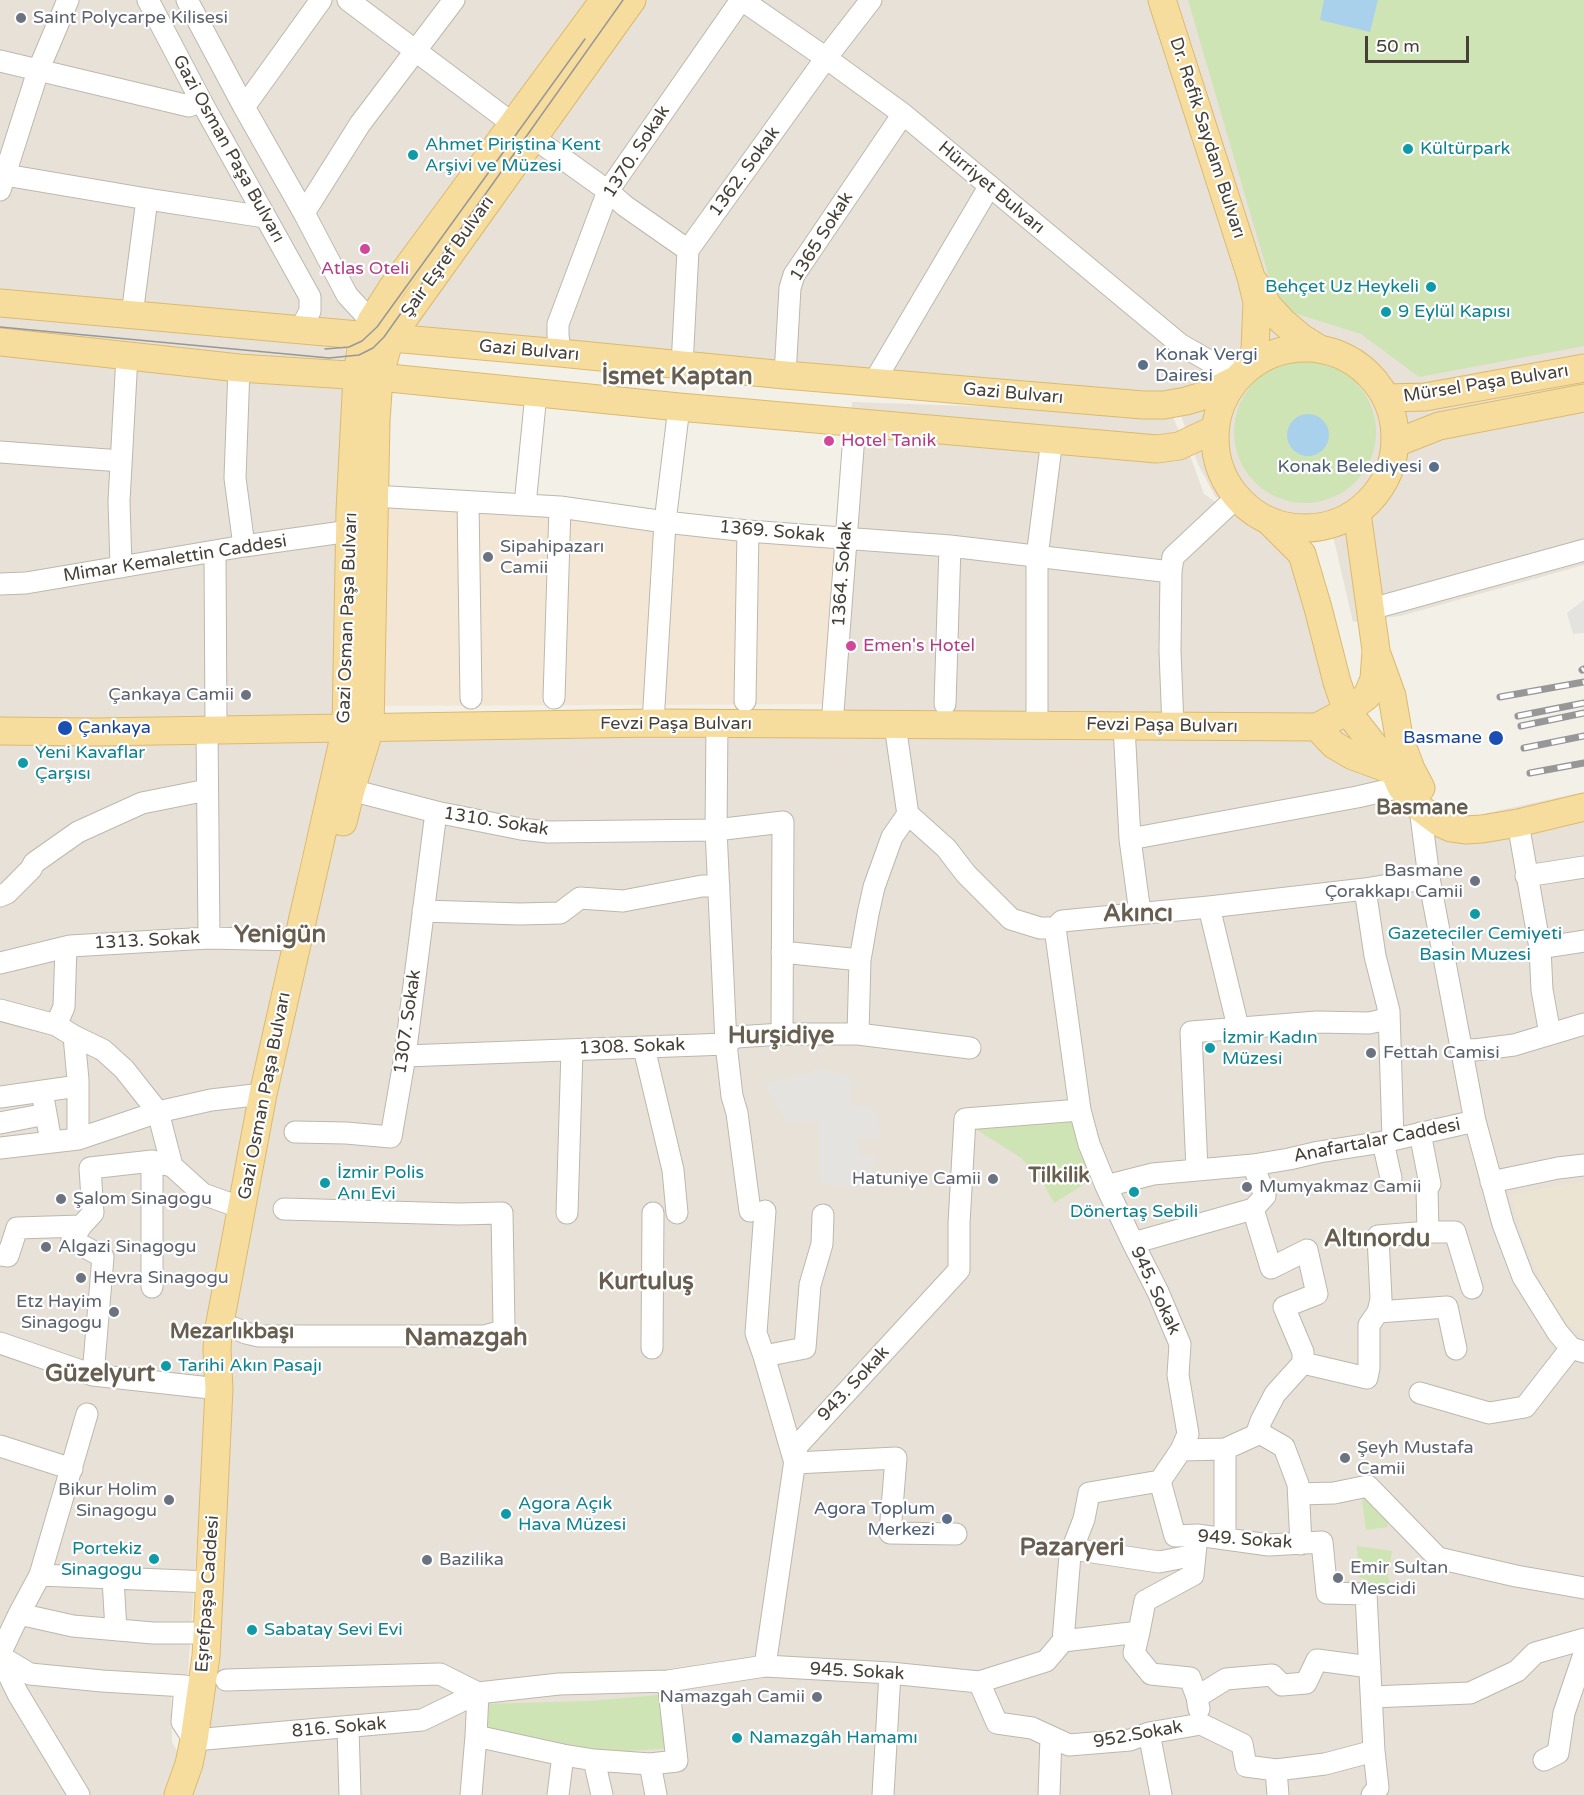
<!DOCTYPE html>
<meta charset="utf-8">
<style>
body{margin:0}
#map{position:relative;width:1584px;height:1795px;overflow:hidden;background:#f3f0e8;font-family:"Varela Round",sans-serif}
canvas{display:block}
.scale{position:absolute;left:1365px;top:36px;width:104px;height:27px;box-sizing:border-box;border:3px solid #464037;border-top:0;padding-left:8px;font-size:18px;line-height:21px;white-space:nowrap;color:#464037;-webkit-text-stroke:4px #fff;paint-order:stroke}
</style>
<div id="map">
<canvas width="1584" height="1795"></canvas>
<div class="scale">50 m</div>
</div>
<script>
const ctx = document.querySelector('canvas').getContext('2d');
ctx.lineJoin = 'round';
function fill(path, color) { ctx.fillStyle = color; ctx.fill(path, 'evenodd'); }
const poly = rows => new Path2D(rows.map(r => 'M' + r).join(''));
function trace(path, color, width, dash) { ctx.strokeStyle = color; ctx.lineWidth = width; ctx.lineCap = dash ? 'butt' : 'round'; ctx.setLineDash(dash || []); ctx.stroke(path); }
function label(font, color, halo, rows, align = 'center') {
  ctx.font = font + ' "Varela Round",sans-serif'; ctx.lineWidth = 4.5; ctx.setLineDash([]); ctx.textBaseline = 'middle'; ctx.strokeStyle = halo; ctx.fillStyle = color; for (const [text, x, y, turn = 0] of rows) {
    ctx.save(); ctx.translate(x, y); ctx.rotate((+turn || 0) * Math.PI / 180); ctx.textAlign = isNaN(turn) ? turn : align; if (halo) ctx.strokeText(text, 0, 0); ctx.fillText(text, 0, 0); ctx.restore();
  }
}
fill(poly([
 [0,0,1584,0,1584,565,1400,616,1353,622,1333,536,1296,537,1242,517,1215,496,1198,464,1174,396,346,322,337,719,301,858,213,1309,188,1673,171,1691,172,1742,178,1753,169,1795,0,1795],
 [852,402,1171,413,1191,458,1204,494,1257,530,1314,547,1356,728,1432,825,1584,792,1584,1795,174,1795,181,1779,213,1429,273,1046,356,727,840,736]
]), '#e7e1d7');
fill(poly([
 [386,489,849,531,839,704,384,706]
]), '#f3e6d5');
fill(poly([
 [1584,1181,1584,1334,1556,1318,1523,1238,1510,1195]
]), '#ebe4d3');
fill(poly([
 [1188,0,1584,0,1584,346,1419,377,1361,334,1294,313,1275,298],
 '1234 432a71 71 0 1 1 142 0a71 71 0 1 1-142 0Z',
 [1077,1116,1091,1180,1054,1203,1041,1179,1021,1158,974,1128],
 [1362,1499,1372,1500,1384,1508,1388,1527,1366,1530],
 [1357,1546,1392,1551,1388,1574,1391,1593,1373,1591,1369,1581,1359,1577],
 [658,1695,671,1748,569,1755,478,1735,483,1704,589,1701]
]), '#cfe4b4');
fill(poly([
 [1584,600,1584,633,1573,634,1567,613],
 [820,1069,852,1077,851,1104,876,1108,881,1139,856,1138,860,1156,875,1155,868,1189,819,1183,819,1121,786,1121,764,1085]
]), '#e5e3e0');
fill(poly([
 [1324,0,1378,0,1370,32,1320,20],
 '1287 435a21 21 0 1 1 42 0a21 21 0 1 1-42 0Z'
]), '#a9d1eb');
const minor = poly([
 [148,0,201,101,310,297,310,311,300,330],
 [187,0,244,107,304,213,347,295,371,321],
 [348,0,513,124],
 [742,0,826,58,903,114,1181,345,1218,366,1239,376],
 [0,61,189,106,201,101],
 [244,107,321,0],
 [534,138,608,191,625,206,688,250],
 [0,174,147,199,265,217],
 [0,190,38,71,68,0],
 [304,213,360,124,454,0],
 [132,315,147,199],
 [560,353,558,335,558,324,608,191,741,0],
 [682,366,688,250,826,58,871,0],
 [239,368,235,478,244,546],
 [785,375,790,288,794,275,903,114],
 [874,382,989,187],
 [0,452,121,461],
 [373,496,560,507,665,522,748,531,950,546,1171,572],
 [468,502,471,698],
 [525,505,535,404],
 [215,552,216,729],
 [121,567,119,501,127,356],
 [0,584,26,583,244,546,350,531],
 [1371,609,1584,550],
 [554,698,560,507],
 [745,701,748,531],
 [945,704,950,546],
 [653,723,665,522,679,407],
 [717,724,716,830,726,1044,732,1096,737,1113,750,1211],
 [832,725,855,422],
 [895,725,908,815],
 [1037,725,1037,557,1052,439],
 [1124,726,1130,839,1140,913],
 [1173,727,1170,651,1171,572,1173,557,1237,497],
 [207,730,209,938],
 [351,790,436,812,521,829,548,832,716,830,783,822,782,1034],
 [1518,823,1540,948,1542,990,1550,1034],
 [1130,839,1357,797,1401,787],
 [1526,876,1584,867],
 [1365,889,1375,956,1389,1011,1393,1139],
 [0,896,7,893,31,869,34,863,78,832,142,803,207,790],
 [1209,907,1238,1027],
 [423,911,520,914,560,913,580,898,623,901,702,886,719,886],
 [1540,948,1584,941],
 [782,952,860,960],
 [0,963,70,946,209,938,297,940],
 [0,1010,56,1025,74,1036,103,1050,124,1069,158,1112,172,1166,203,1194,242,1208],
 [56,1025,64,1007,66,947],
 [858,1034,860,960,868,914,874,887,892,837,908,814,946,848,966,874,1011,919,1040,928,1055,928,1062,921,1209,907,1365,889,1429,878],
 [74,1036,78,1080,78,1139],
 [644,1048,673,1170,677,1213],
 [1463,1049,1475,1050,1514,1045,1584,1024],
 [405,1056,726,1044,736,1037,782,1034,858,1034,970,1048],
 [42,1091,51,1142],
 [0,1097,78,1086],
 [1475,1121,1503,1224,1523,1277,1558,1333,1571,1348,1584,1352],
 [0,1123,46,1114],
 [295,1132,346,1133,391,1137,405,1056,436,812],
 [1420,1133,1430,1184,1427,1188,1428,1232],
 [1383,1142,1391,1178],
 [0,1148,78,1139,158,1112,211,1100,263,1094],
 [152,1161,152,1287],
 [1197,1170,1191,1032,1317,1022,1369,1023,1383,1020,1389,1011],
 [1491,1182,1558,1168,1584,1165],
 [1106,1186,1153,1174,1253,1165,1289,1159,1319,1152,1383,1142,1475,1121,1429,878,1420,808],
 [1253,1209,1265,1196,1253,1165],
 [765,1211,756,1333,764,1356,795,1463,896,1458,890,1533,956,1534],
 [567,1213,572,1050],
 [81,1226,72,1240,103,1257,93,1375],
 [1133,1243,1253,1209,1271,1268,1307,1250,1317,1294,1284,1307,1303,1352,1303,1363,1275,1394,1261,1421,1256,1435,1225,1449,1181,1450],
 [0,1255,8,1256,17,1228,81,1226,93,1213,90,1168,152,1161,172,1166],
 [1378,1312,1447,1307,1456,1349],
 [234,1328,246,1333,259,1336,484,1336,502,1331,504,1326,502,1213,459,1214,284,1209],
 [0,1343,93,1375,219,1389],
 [652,1348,653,1213],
 [764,1356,805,1348,810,1285,822,1244,823,1215],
 [1303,1363,1367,1378,1369,1368,1369,1325,1378,1312,1381,1299,1378,1236,1428,1232,1455,1232,1472,1288],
 [1420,1393,1489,1413,1525,1407,1571,1348],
 [1258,1432,1284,1447,1298,1484,1301,1544],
 [0,1446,72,1469],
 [1160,1481,1175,1536,1197,1535,1269,1545,1322,1542,1327,1593,1366,1594,1374,1751,1378,1788,1372,1795],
 [1299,1494,1334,1493,1368,1486,1438,1558,1516,1576,1584,1588],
 [1225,1538,1225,1449],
 [1073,1549,1159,1562,1195,1555],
 [40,1575,210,1582],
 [113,1579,116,1630],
 [19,1614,73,1626,153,1633,207,1633],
 [1139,1632,1134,1653,1151,1674,1190,1678,1197,1697,1199,1709],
 [1063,1641,1139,1632,1145,1601,1193,1575,1197,1535],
 [0,1654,19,1614,40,1575,87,1414],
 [0,1656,30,1674,102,1681,185,1686,197,1691],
 [0,1657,18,1694,79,1795],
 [765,1666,797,1446,959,1270,959,1223,965,1119,1080,1110],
 [226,1680,440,1674,478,1693],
 [979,1682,997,1723,1032,1728,1069,1745,1130,1740,1149,1733,1201,1724,1242,1744,1246,1766,1276,1770,1325,1764,1374,1751],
 [185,1686,182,1722,194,1740,422,1720,478,1693],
 [1197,1697,1226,1679,1272,1675,1282,1685,1306,1683,1317,1660,1370,1667],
 [1372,1697,1470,1693,1517,1671,1535,1653,1584,1639],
 [348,1727,350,1795],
 [1149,1733,1161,1795],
 [476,1736,563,1755,594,1760,602,1795],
 [594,1760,650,1764,677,1761,668,1681],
 [1544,1760,1558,1753,1564,1713,1584,1654],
 [650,1764,656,1795],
 [1276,1770,1278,1795],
 [471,1795,476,1736,478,1693,559,1684,668,1681,765,1666,890,1673,979,1682,1046,1661,1063,1641,1070,1555,1084,1519,1089,1493,1160,1481,1181,1450,1188,1434,1178,1375,1180,1344,1158,1292,1133,1243,1106,1186,1089,1144,1080,1110,1055,928],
 [558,1795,563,1755],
 [883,1795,890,1673],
 [1049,1795,1051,1737]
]);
const major = poly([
 [1162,0,1251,277,1257,302,1255,349,1250,366],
 [1255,283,1268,306,1283,322,1302,338,1318,348],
 [0,303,560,353,785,375,1143,405,1164,405,1186,401,1206,395,1233,381],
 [0,342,239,368,379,377,679,407,1157,449,1179,446,1215,429],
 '1215 438a90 90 0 1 1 180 0a90 90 0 1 1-180 0Z',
 [1387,398,1425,397,1584,368],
 [1396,443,1439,426,1584,398],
 [1270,522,1302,554,1318,608,1337,682,1347,711,1394,771,1401,787,1420,808,1440,823,1451,828,1465,830,1482,829,1518,823,1584,807],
 [1378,657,1392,696,1399,737,1411,769,1421,788],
 [1317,727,1334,745,1353,756,1394,771],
 [0,731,95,732,653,723,1317,727,1347,711,1367,696,1374,679,1376,650,1357,513],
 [343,822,351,790,370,728,376,421,379,377,390,338,632,0],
 [178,1795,189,1764,194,1740,206,1656,219,1389,217,1350,218,1333,263,1094,346,728,350,511,357,376,362,341,371,321,392,288,604,0]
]);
trace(minor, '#beb7ac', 23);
trace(major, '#dbba6e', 29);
trace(minor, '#fff', 21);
trace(major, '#f7dd9d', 27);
trace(poly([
 [0,327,329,358,359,355,373,348,384,337,623,0],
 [325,349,349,347,362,341,377,327,585,39]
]), '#979797', 1.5);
const rail = poly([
 [1582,670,1584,669],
 [1500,697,1584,682],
 [1518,716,1584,703],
 [1521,726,1584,713],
 [1524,748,1584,736],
 [1530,773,1584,763]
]);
trace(rail, '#979797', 7);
trace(rail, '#fff', 4.5, [14]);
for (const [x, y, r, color] of [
 [21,18,6,"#6b7280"],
 [1408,149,6,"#0f9aa8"],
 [413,155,6,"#0f9aa8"],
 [365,249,6,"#d1479c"],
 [1431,287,6,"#0f9aa8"],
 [1386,312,6,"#0f9aa8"],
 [1143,365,6,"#5c6f8a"],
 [829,441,6,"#d1479c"],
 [1434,467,6,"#5c6f8a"],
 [488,557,6,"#6b7280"],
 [851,646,6,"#d1479c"],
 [246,695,6,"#6b7280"],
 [65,728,8,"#1a4fb4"],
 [1496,738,8,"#1a4fb4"],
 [23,763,6,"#0f9aa8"],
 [1475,881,6,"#6b7280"],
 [1475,914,6,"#0f9aa8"],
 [1210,1048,6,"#0f9aa8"],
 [1371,1053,6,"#6b7280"],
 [993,1179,6,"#6b7280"],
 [325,1183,6,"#0f9aa8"],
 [1247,1187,6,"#6b7280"],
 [1134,1192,6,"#0f9aa8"],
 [61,1199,6,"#6b7280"],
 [46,1247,6,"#6b7280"],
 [81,1278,6,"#6b7280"],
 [114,1312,6,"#6b7280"],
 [166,1366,6,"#0f9aa8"],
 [1345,1458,6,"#6b7280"],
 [169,1500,6,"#6b7280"],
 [506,1514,6,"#0f9aa8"],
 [947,1519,6,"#5c6f8a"],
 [154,1559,6,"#0f9aa8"],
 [427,1560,6,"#6b7280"],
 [1338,1578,6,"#6b7280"],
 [252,1630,6,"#0f9aa8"],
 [817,1697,6,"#6b7280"],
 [737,1738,6,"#0f9aa8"]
]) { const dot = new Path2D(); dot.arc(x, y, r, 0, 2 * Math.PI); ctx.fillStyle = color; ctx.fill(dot); trace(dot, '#fff', 2); }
label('18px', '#5b616d', '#fff', [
 ["Saint Polycarpe Kilisesi",33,18],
 ["Sipahipazarı",500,547],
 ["Camii",500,568],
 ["Çankaya Camii",234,695,"right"],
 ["Basmane",1463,871,"right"],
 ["Çorakkapı Camii",1463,892,"right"],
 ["Fettah Camisi",1383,1053],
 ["Hatuniye Camii",981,1179,"right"],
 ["Mumyakmaz Camii",1259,1187],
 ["Şalom Sinagogu",73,1199],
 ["Algazi Sinagogu",58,1247],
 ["Hevra Sinagogu",93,1278],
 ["Etz Hayim",102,1302,"right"],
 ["Sinagogu",102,1323,"right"],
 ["Şeyh Mustafa",1357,1448],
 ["Camii",1357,1469],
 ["Bikur Holim",157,1490,"right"],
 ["Sinagogu",157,1511,"right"],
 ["Bazilika",439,1560],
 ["Emir Sultan",1350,1568],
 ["Mescidi",1350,1589],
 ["Namazgah Camii",805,1697,"right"]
], 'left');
label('18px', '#464037', '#fff', [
 ["Dr. Refik Saydam Bulvarı",1207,138,72],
 ["Gazi Osman Paşa Bulvarı",228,149,61],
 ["1370. Sokak",637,152,-57],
 ["1362. Sokak",745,172,-54],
 ["Hürriyet Bulvarı",991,188,40],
 ["1365 Sokak",822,237,-58],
 ["Şair Eşref Bulvarı",448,257,-54],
 ["Gazi Bulvarı",529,351,5],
 ["Mürsel Paşa Bulvarı",1486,384,-9],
 ["Gazi Bulvarı",1013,394,5],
 ["1369. Sokak",772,532,5],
 ["Mimar Kemalettin Caddesi",175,559,-9],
 ["1364. Sokak",843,574,-86],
 ["Gazi Osman Paşa Bulvarı",348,618,-88],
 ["Fevzi Paşa Bulvarı",676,724],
 ["Fevzi Paşa Bulvarı",1162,726,1],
 ["1310. Sokak",496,822,9],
 ["1313. Sokak",147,941,-3],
 ["1307. Sokak",408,1022,-82],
 ["1308. Sokak",632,1047,-2],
 ["Gazi Osman Paşa Bulvarı",265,1096,-79],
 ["Anafartalar Caddesi",1377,1141,-11],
 ["945. Sokak",1155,1291,65],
 ["943. Sokak",854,1384,-47],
 ["949. Sokak",1245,1540,4],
 ["Eşrefpaşa Caddesi",208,1594,-86],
 ["945. Sokak",857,1672,3],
 ["816. Sokak",339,1728,-5],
 ["952.Sokak",1138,1735,-10]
]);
label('18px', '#0d838f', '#fff', [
 ["Ahmet Piriştina Kent",425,145],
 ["Arşivi ve Müzesi",425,166],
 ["Kültürpark",1420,149],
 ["Behçet Uz Heykeli",1419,287,"right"],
 ["9 Eylül Kapısı",1398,312],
 ["Yeni Kavaflar",35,753],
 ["Çarşısı",35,774],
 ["Gazeteciler Cemiyeti",1475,934,"center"],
 ["Basin Muzesi",1475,955,"center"],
 ["İzmir Kadın",1222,1038],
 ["Müzesi",1222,1059],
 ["İzmir Polis",337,1173],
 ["Anı Evi",337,1194],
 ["Dönertaş Sebili",1134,1212,"center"],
 ["Tarihi Akın Pasajı",178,1366],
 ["Agora Açık",518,1504],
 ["Hava Müzesi",518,1525],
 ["Portekiz",142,1549,"right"],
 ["Sinagogu",142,1570,"right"],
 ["Sabatay Sevi Evi",264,1630],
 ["Namazgâh Hamamı",749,1738]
], 'left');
label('18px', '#b23c85', '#fff', [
 ["Atlas Oteli",365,269,"center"],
 ["Hotel Tanik",841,441],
 ["Emen's Hotel",863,646]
], 'left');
label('18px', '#4e5e75', '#fff', [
 ["Konak Vergi",1155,355,"left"],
 ["Dairesi",1155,376,"left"],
 ["Konak Belediyesi",1422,467],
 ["Agora Toplum",935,1509],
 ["Merkezi",935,1530]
], 'right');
label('18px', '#164399', '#fff', [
 ["Çankaya",78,728],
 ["Basmane",1482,738,"right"]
], 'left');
label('bold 21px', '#685e4f', '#fff', [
 ["Basmane",1422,808],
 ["Tilkilik",1059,1176],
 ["Mezarlıkbaşı",232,1332]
]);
label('bold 24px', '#685e4f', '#fff', [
 ["İsmet Kaptan",677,378],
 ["Akıncı",1138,915],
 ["Yenigün",280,936],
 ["Hurşidiye",781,1037],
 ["Altınordu",1377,1240],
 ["Kurtuluş",646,1283],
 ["Namazgah",466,1339],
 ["Güzelyurt",100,1375],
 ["Pazaryeri",1072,1549]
]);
</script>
